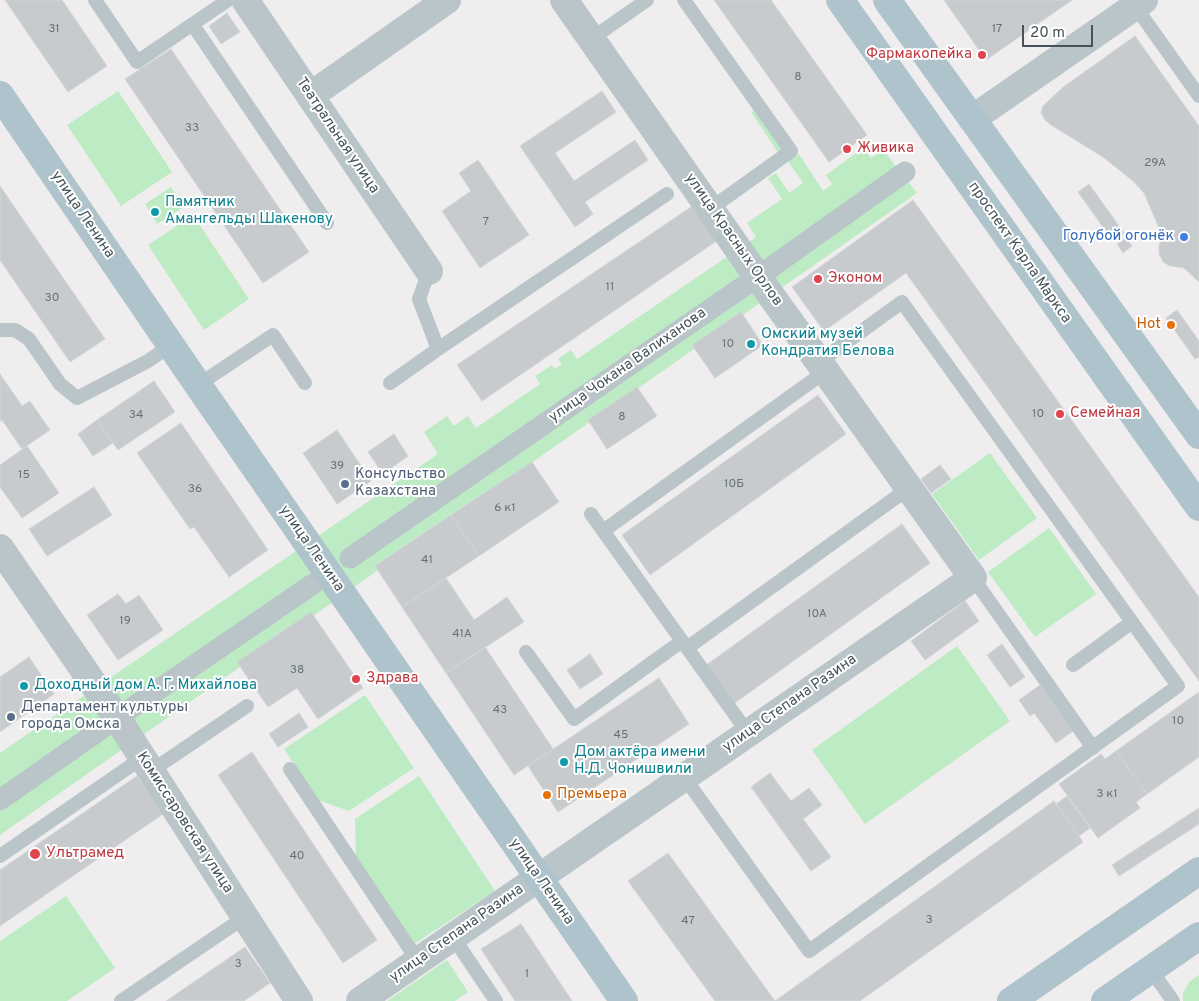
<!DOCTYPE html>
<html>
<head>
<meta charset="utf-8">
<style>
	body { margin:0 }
	#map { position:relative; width:1199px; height:1001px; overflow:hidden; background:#efeded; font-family:Overpass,sans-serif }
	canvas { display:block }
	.scale { position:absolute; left:1022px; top:25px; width:71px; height:22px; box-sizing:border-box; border:2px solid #465459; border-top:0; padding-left:6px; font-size:15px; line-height:18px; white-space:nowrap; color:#465459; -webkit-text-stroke:4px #fff; paint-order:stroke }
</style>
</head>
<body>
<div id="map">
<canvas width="1199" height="1001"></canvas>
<div class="scale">20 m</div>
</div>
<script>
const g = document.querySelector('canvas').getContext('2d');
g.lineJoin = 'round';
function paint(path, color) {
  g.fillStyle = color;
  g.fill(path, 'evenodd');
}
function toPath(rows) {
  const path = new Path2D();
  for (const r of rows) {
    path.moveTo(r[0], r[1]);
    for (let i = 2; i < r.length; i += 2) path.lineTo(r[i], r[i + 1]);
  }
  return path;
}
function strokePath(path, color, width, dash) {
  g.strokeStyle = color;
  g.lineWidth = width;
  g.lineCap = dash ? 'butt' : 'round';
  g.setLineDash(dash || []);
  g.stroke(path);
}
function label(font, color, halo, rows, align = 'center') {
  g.font = font + ' Overpass,sans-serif';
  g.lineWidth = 4;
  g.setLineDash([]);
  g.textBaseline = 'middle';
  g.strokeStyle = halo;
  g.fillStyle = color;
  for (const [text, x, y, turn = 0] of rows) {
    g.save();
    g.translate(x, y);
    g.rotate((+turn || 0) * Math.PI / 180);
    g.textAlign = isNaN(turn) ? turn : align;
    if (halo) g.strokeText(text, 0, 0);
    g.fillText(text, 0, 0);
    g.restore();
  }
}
paint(toPath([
	[118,91,172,172,121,206,67,125],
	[760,106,795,157,799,154,823,191,832,184,826,175,863,148,871,158,883,150,917,193,0,835,0,753,438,454,424,432,447,416,454,426,468,416,476,428,540,384,535,376,552,365,555,369,562,364,558,359,571,350,577,359,756,237,747,223,782,199,768,178,776,173,789,193,803,183,788,161,785,163,751,112],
	[171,187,184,207,157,224,145,204],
	[193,215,249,299,204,330,148,245],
	[990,453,1037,518,979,560,932,494],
	[1049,528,1096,594,1035,637,988,572],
	[957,646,1010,721,865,824,812,750],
	[365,695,414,768,349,811,318,800,284,749],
	[419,776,495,891,414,944,356,857,355,819],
	[66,896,115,968,67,1001,0,1001,0,941],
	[447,960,468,992,455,1001,387,1001],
	[1199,975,1199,1001,1183,1001,1183,993,1189,982]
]), '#bdecc4');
const building = toPath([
	[5,0,62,0,107,66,68,92,5,0],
	[714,0,771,0,867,135,829,162,714,0],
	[944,0,1072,0,986,60,944,0],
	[227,13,240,32,221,44,209,26,227,13],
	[1135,36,1199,126,1199,282,1184,268,1170,266,1163,262,1159,254,1159,247,1160,242,1163,237,1144,193,1133,181,1103,157,1051,125,1045,120,1041,113,1043,106,1062,88,1135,36],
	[171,49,309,252,263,283,125,79,171,49],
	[602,91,616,112,555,153,574,181,635,140,648,160,585,202,593,214,575,227,520,146,602,91],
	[478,160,529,235,480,268,442,211,471,191,459,173,478,160],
	[1089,184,1124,233,1113,241,1078,192,1089,184],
	[0,186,105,339,70,362,0,260,0,186],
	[913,200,1199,597,1199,681,906,273,824,331,792,287,913,200],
	[694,205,718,240,482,401,457,365,694,205],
	[1126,238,1132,246,1123,253,1117,244,1126,238],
	[1177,310,1199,341,1199,357,1195,359,1166,318,1177,310],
	[741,312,763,345,715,378,692,345,741,312],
	[0,374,22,406,30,401,50,430,22,449,2,420,0,421,0,374],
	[154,381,175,412,118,450,97,420,154,381],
	[637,387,657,416,607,449,588,420,637,387],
	[818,395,846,434,650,575,622,535,818,395],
	[97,420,113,443,93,456,78,434,97,420],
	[181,423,268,550,229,577,194,527,190,529,137,453,181,423],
	[337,430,371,481,337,504,303,453,337,430],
	[394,434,408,456,383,474,368,452,394,434],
	[27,446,59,493,22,518,0,487,0,465,27,446],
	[532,462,559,502,479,556,451,515,532,462],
	[940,465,951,479,931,493,921,479,940,465],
	[94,487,112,515,47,556,29,529,94,487],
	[451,515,479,556,402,607,375,566,451,515],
	[902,524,930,563,732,705,705,666,902,524],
	[446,578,474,620,507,597,524,622,446,673,402,607,446,578],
	[118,594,126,604,139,595,163,630,118,660,87,615,118,594],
	[965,601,979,621,925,660,911,641,965,601],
	[311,612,363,688,318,719,297,688,268,707,237,662,311,612],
	[1002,644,1025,677,1010,687,987,655,1002,644],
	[485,647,553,749,514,775,446,673,485,647],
	[590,654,603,674,580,689,567,670,590,654],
	[29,657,54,694,0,732,0,677,29,657],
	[659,678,689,724,558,812,528,766,659,678],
	[1040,685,1073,731,1056,743,1034,713,1030,716,1019,700,1040,685],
	[1199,692,1199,757,1147,794,1116,751,1199,692],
	[299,713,308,727,278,747,269,734,299,713],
	[1116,751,1147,794,1136,802,1140,808,1098,838,1059,784,1101,754,1105,759,1116,751],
	[252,752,377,940,343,963,218,775,252,752],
	[770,773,791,801,809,788,822,805,803,819,831,857,811,871,751,787,770,773],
	[137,776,163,814,0,926,0,870,137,776],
	[1067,796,1090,828,1079,836,1056,804,1067,796],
	[1054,801,1083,842,860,1001,775,1001,1054,801],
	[1199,808,1199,824,1119,876,1112,865,1199,808],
	[668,853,775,1001,715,1001,628,881,668,853],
	[521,924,572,1001,515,1001,481,949,521,924],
	[245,947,270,983,244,1001,166,1001,245,947]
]);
paint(building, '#c7cbce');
strokePath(building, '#d1d5d8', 1);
strokePath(toPath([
	[95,0,137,62,228,0],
	[684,0,791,151,710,209],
	[1135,6,1199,96],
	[193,25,327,223],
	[591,39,647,0],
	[429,271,419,299,438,349],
	[0,330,15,330,29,339,60,384,77,398,148,361,171,345],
	[390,383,438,349,667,194],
	[198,385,273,335,305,383],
	[591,514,748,733],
	[603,531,826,371],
	[973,578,1093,748],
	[687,648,909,488],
	[526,652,574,719,682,641],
	[1073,665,1132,622],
	[290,769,418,961],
	[151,771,247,706],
	[684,777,809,951,1178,686,902,302,819,362],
	[0,856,142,758],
	[453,937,496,1001],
	[1151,970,1173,1001],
	[121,1001,245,917]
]), '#b9c5c9', 14);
strokePath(toPath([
	[350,558,773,266,905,172],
	[0,800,117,718,313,584]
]), '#b9c5c9', 21);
strokePath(toPath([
	[245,0,429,271],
	[310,96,447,0],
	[972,119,1144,0],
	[0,548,117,718,299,1001],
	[360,1001,973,578,819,362,757,276,564,0]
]), '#b9c5c9', 28);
strokePath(toPath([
	[840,0,1199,507],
	[887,0,1199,435],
	[0,95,198,385,624,1001],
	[1011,1001,1199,871],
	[1105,1001,1199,936]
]), '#aec3cb', 28);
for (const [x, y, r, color] of [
	[982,55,5,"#e0444e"],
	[847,149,5,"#e0444e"],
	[155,212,5,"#0f9aa8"],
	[1184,237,5,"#3f7fe0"],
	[818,279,5,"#e0444e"],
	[1171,325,5,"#e8710a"],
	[751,344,5,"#0f9aa8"],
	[1060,414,5,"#e0444e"],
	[345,484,5,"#5c6f8a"],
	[356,679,5,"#e0444e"],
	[24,686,5,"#0f9aa8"],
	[11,717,5,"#5c6f8a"],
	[564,762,5,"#0f9aa8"],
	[547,795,5,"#e8710a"],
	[35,854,6,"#e0444e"]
]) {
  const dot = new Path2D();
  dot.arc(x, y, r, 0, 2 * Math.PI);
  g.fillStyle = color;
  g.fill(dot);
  strokePath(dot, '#fff', 2);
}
label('12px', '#667276', null, [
	["31",54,30],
	["17",997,30],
	["8",798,78],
	["33",192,129],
	["29А",1155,164],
	["7",486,223],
	["11",610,288],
	["30",52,299],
	["10",728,345],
	["10",1038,415],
	["34",136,416],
	["8",622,418],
	["39",337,467],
	["15",24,476],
	["10Б",734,485],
	["36",195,490],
	["6 к1",505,509],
	["41",427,561],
	["10А",817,615],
	["19",125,622],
	["41А",462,635],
	["38",297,671],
	["43",500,711],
	["10",1178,722],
	["45",621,736],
	["3 к1",1107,795],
	["40",297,857],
	["3",929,921],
	["47",688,922],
	["3",238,965],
	["1",527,975]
]);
label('15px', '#be3a42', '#fff', [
	["Фармакопейка",972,55,"right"],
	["Живика",857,149],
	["Эконом",828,279],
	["Семейная",1070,414],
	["Здрава",366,679],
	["Ультрамед",46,854]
], 'left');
label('15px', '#465459', '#fff', [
	["Театральная улица",337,136,56],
	["улица Ленина",82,215,56],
	["улица Красных Орлов",733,240,55],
	["проспект Карла Маркса",1019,253,55],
	["улица Чокана Валиханова",628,366,-35],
	["улица Ленина",311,549,55],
	["улица Степана Разина",790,704,-35],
	["Комиссаровская улица",184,823,57],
	["улица Ленина",541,882,55],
	["улица Степана Разина",457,934,-35]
]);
label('15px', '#0d838f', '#fff', [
	["Памятник",165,203],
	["Амангельды Шакенову",165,220],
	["Омский музей",761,335],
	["Кондратия Белова",761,352],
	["Доходный дом А. Г. Михайлова",34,686],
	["Дом актёра имени",574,753],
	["Н.Д. Чонишвили",574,770]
], 'left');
label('15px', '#366cbe', '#fff', [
	["Голубой огонёк",1174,237]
], 'right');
label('15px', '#c56008', '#fff', [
	["Hot",1161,325],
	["Премьера",557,795,"left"]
], 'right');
label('15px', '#4e5e75', '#fff', [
	["Консульство",355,475],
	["Казахстана",355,492],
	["Департамент культуры",21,708],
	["города Омска",21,725]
], 'left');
</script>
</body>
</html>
